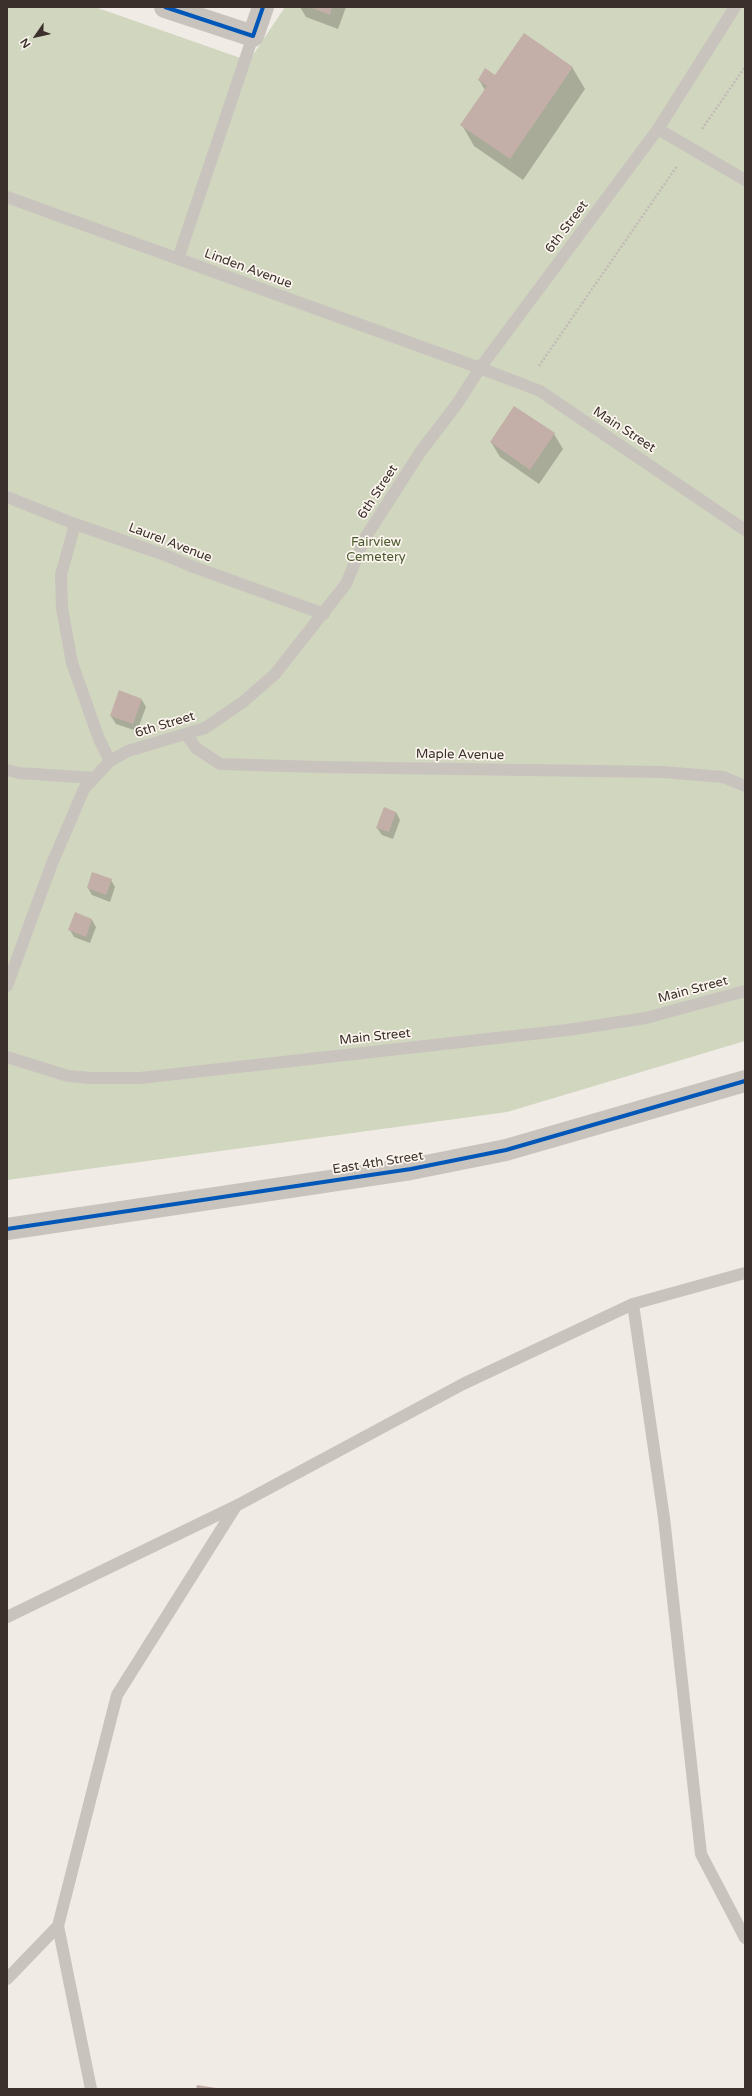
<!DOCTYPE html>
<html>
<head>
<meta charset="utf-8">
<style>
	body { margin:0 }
	#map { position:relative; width:752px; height:2096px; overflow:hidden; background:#f0ebe5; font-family:"Varela Round",sans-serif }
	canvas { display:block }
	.frame { position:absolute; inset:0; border:8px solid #3b302b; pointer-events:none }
	.north { position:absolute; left:16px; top:16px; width:40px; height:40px; -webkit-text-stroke:3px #fbf5ee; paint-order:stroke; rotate:236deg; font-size:11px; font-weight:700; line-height:16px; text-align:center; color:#3b302b }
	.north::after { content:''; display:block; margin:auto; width:14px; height:18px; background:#3b302b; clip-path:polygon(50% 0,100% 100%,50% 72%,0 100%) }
</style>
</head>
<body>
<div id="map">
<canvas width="752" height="2096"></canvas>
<div class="frame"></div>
<div class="north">N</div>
</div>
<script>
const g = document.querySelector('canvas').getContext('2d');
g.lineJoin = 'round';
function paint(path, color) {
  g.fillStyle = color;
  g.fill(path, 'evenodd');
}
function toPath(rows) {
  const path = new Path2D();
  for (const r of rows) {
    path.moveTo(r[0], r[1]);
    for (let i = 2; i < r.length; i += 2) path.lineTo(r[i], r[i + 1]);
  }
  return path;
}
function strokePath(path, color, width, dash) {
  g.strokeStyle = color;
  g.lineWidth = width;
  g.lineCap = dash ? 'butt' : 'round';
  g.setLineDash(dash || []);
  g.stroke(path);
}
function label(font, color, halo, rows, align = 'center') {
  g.font = font + ' "Varela Round",sans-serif';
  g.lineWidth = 3.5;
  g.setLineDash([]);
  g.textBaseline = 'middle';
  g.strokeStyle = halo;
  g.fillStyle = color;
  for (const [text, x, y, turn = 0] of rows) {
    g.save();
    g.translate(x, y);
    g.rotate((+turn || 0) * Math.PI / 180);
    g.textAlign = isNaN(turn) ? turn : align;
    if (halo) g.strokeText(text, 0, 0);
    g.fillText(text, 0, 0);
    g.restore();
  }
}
paint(toPath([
	[7,7,95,7,249,61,285,7,745,7,745,1041,507,1112,7,1180]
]), '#d1d6bf');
paint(toPath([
	[300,7,346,7,338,29,306,17],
	[572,67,585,89,523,180,474,146,462,125,485,90,479,80,496,76],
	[515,408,554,434,563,449,539,484,500,457,491,442],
	[142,700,146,707,137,731,116,724,111,716],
	[396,812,400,820,393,839,382,835,377,828],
	[111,880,115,887,110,902,92,895,88,888],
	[75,914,92,920,96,927,90,943,74,937,70,930]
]), '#0003');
paint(toPath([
	[309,7,332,7,330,15],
	[524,33,573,67,510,159,460,125,487,86,478,80,485,68,495,75],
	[514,406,555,433,530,470,490,442],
	[119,690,142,699,133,724,110,716],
	[384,807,396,812,389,832,376,828],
	[92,872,112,879,106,895,87,888],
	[75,912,92,919,86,937,68,930],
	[197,2085,216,2088,216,2089,196,2089]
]), '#c3afa7');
strokePath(toPath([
	[702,129,745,67],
	[539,366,677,166]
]), '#c2bbb6', 2.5, [2, 2]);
strokePath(toPath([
	[658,129,745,180],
	[7,197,480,368,540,391,745,530],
	[178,259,253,36],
	[7,497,75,524,165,555,191,566,324,614],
	[75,524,61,575,62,608,72,663,99,739,110,761],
	[186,734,196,748,220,764,319,767,663,772,723,777,745,786],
	[7,770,19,773,94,778],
	[7,986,51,866,84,789,110,761,128,751,205,728,243,702,275,674,346,584,365,538,421,451,457,404,480,368,658,129,735,7],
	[7,1057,68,1076,91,1078,140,1078,568,1030,646,1018,745,991],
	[633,1304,664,1518,701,1854,745,1938],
	[7,1617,236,1506],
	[7,1979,58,1926],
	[91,2089,58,1926,117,1695,236,1506,463,1384,633,1304,745,1273]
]), '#c9c3be', 12);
strokePath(toPath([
	[165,7,253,36,263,7],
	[7,1229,411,1169,506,1150,745,1081]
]), '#c9c3be', 22);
strokePath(toPath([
	[165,7,253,36,263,7],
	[7,1229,411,1169,506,1150,745,1081]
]), '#0057b8', 4);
label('13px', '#3b302b', '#fbf5ee', [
	["6th Street",567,227,-53],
	["Linden Avenue",248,269,20],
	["Main Street",624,430,33],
	["6th Street",378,492,-57],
	["Laurel Avenue",170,543,21],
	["6th Street",165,725,-17],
	["Maple Avenue",460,755,1],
	["Main Street",693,990,-15],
	["Main Street",375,1037,-6],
	["East 4th Street",378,1163,-9]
]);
label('13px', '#4a5a2e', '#fbf5ee', [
	["Fairview",376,543],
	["Cemetery",376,558]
]);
</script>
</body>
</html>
